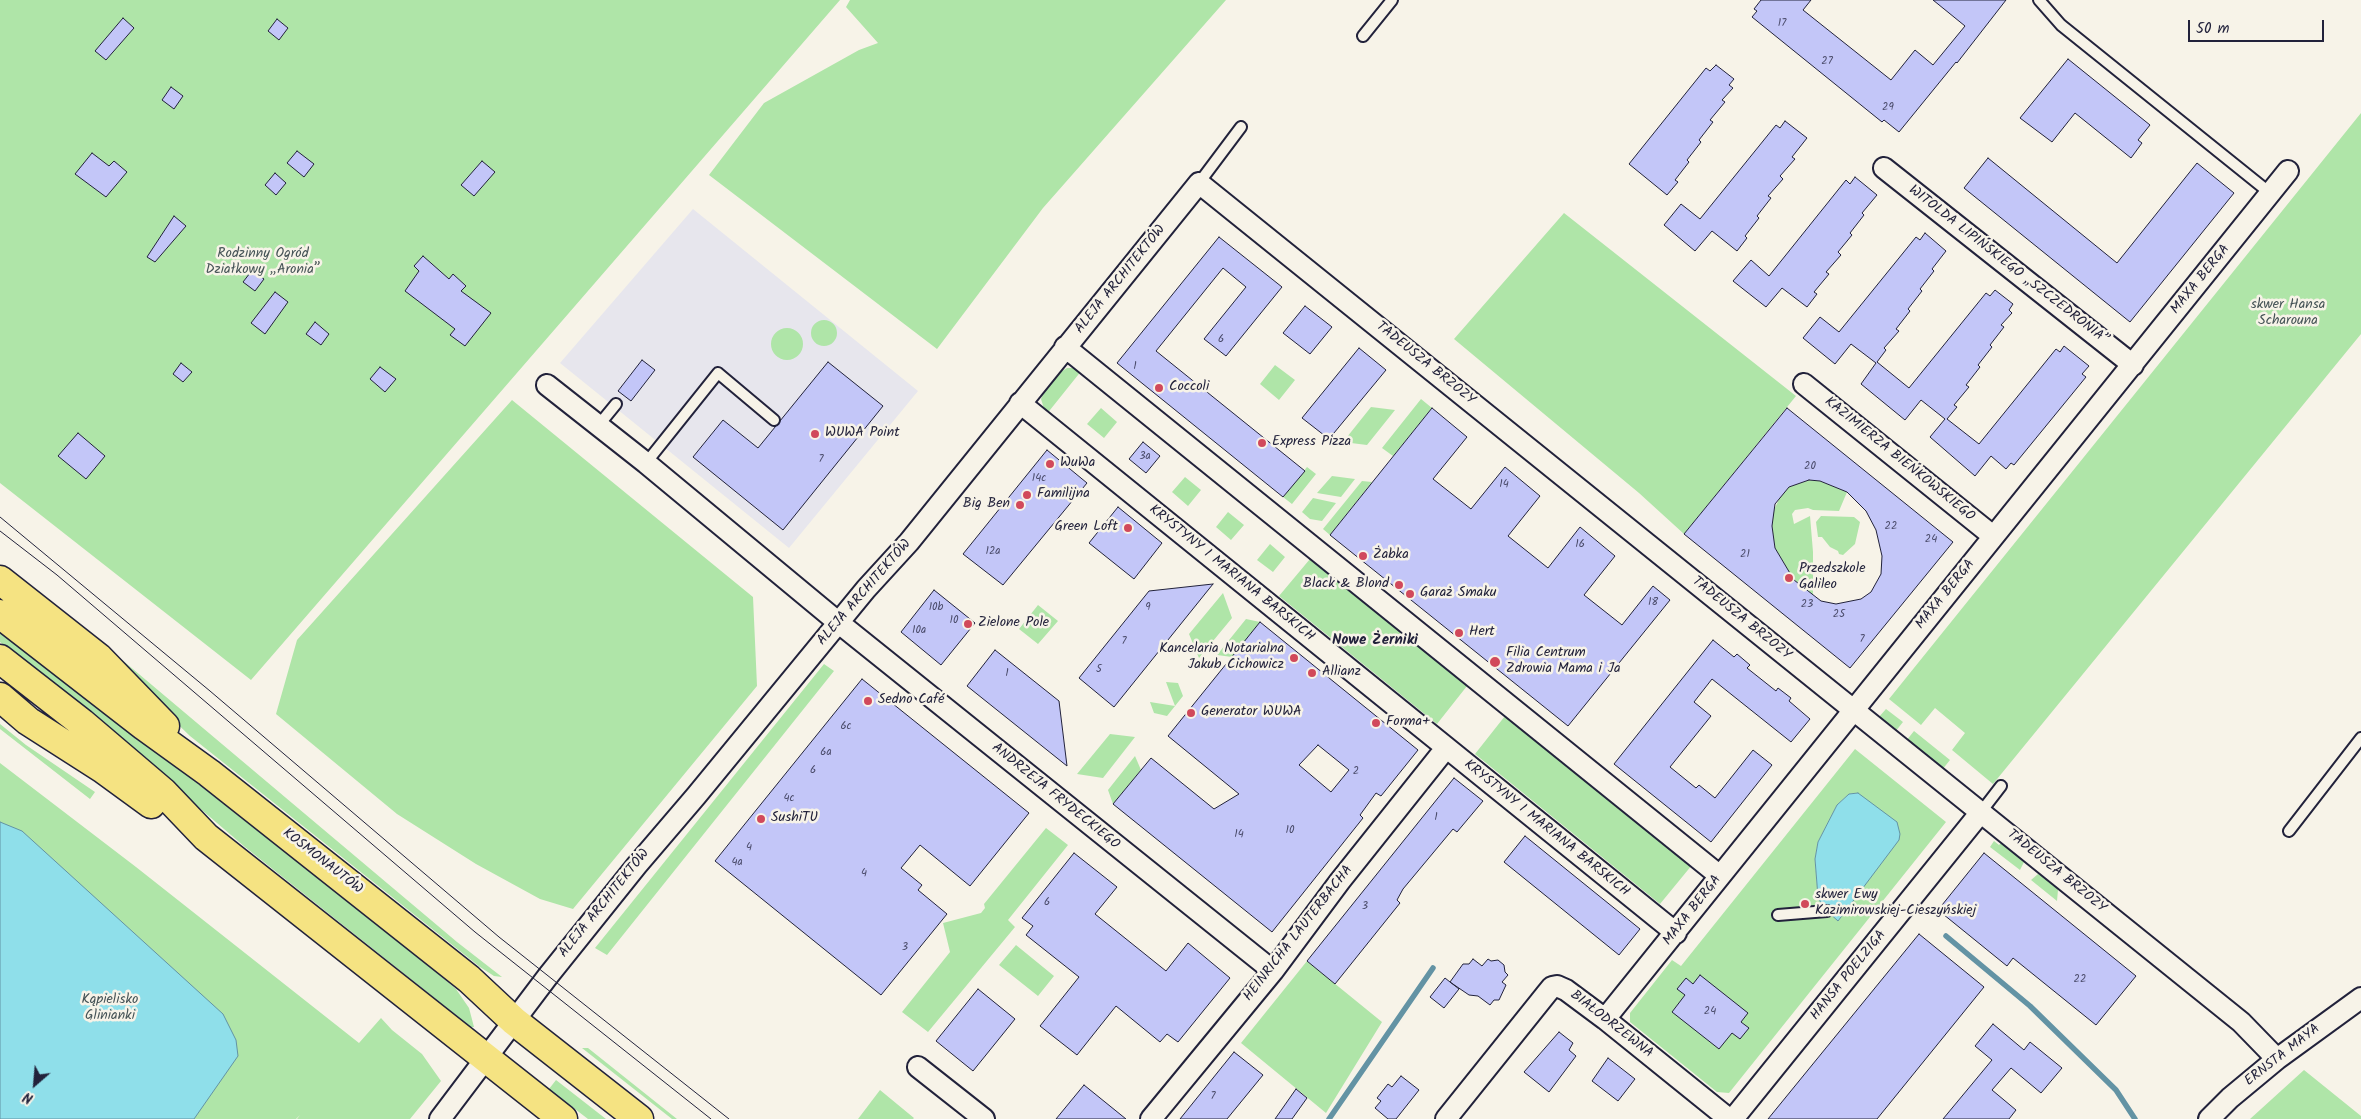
<!DOCTYPE html>
<html>
<head>
<meta charset="utf-8">
<style>
	body { margin:0 }
	#map { position:relative; width:2361px; height:1119px; overflow:hidden; background:#f7f3e8; font-family:Kalam,sans-serif }
	canvas { display:block }
	.north { position:absolute; left:10px; top:1059px; width:50px; height:50px; -webkit-text-stroke:4px #f7f3e8; paint-order:stroke; rotate:207deg; font-size:14px; font-weight:700; line-height:20px; text-align:center; color:#22223b }
	.north::after { content:''; display:block; margin:auto; width:18px; height:22px; background:#22223b; clip-path:polygon(50% 0,100% 100%,50% 72%,0 100%) }
	.scale { position:absolute; left:2188px; top:20px; width:136px; height:22px; box-sizing:border-box; border:2px solid #22223b; border-top:0; padding-left:6px; font-size:15px; line-height:18px; white-space:nowrap; color:#22223b; -webkit-text-stroke:4px #f7f3e8; paint-order:stroke }
</style>
</head>
<body>
<div id="map">
<canvas width="2361" height="1119"></canvas>
<div class="north">N</div>
<div class="scale">50 m</div>
</div>
<script>
const g = document.querySelector('canvas').getContext('2d');
g.lineJoin = 'round';
function paint(path, color) {
  g.fillStyle = color;
  g.fill(path, 'evenodd');
}
function toPath(rows) {
  const path = new Path2D();
  for (const r of rows) {
    if (r.length === 3) {
      path.moveTo(r[0] + r[2], r[1]);
      path.arc(r[0], r[1], r[2], 0, 2 * Math.PI);
      continue;
    }
    path.moveTo(r[0], r[1]);
    for (let i = 2; i < r.length; i += 2) path.lineTo(r[i], r[i + 1]);
  }
  return path;
}
function strokePath(path, color, width, dash) {
  g.strokeStyle = color;
  g.lineWidth = width;
  g.lineCap = dash ? 'butt' : 'round';
  g.setLineDash(dash || []);
  g.stroke(path);
}
function label(font, color, halo, rows, align = 'center') {
  g.font = font + ' Kalam,sans-serif';
  g.lineWidth = 5;
  g.setLineDash([]);
  g.textBaseline = 'middle';
  g.strokeStyle = halo;
  g.fillStyle = color;
  for (const [text, x, y, turn = 0] of rows) {
    g.save();
    g.translate(x, y);
    g.rotate((+turn || 0) * Math.PI / 180);
    g.textAlign = isNaN(turn) ? turn : align;
    if (halo) g.strokeText(text, 0, 0);
    g.fillText(text, 0, 0);
    g.restore();
  }
}
paint(toPath([
	[693,209,918,391,789,548,560,363]
]), '#e7e6ed');
paint(toPath([
	[0,0,840,0,251,680,0,483],
	[850,0,1226,0,1043,208,937,349,709,175,764,103,859,50,878,43,846,7],
	[2361,113,2361,334,1993,784,1952,750,1965,733,1935,708,1921,725,1889,699],
	[1564,213,1796,396,1684,534,1639,493,1454,339],
	[824,333,13],
	[787,344,16],
	[1275,365,1295,380,1279,400,1260,384],
	[1067,368,1076,368,1082,370,1046,415,1041,399,1045,390,1059,373],
	[1421,399,1432,408,1393,456,1382,448],
	[512,400,753,597,757,686,573,909,540,899,476,864,397,814,276,714,297,640],
	[1371,407,1395,410,1367,445,1343,442],
	[1101,408,1117,422,1104,438,1087,424],
	[1307,467,1316,474,1292,504,1283,497],
	[1332,476,1355,479,1341,497,1317,493],
	[1185,477,1201,490,1188,506,1172,492],
	[1809,480,1820,481,1847,492,1839,511,1813,510,1808,508,1795,510,1792,514,1794,524,1810,516,1813,552,1813,595,1794,580,1775,548,1772,526,1773,512,1781,495,1789,487],
	[1362,481,1372,482,1330,535,1323,529],
	[1313,498,1336,503,1322,521,1310,519,1302,512],
	[1228,512,1244,525,1231,540,1216,527],
	[1821,516,1854,517,1860,522,1855,544,1843,555,1839,554,1838,551,1830,547,1822,537,1818,537,1816,522],
	[1270,544,1285,557,1273,572,1257,560],
	[1310,559,1467,686,1437,724,1279,596],
	[1223,593,1232,618,1199,658,1189,634],
	[1038,605,1058,621,1038,644,1019,629],
	[1246,619,1260,622,1232,657,1217,655],
	[0,627,436,972,456,989,469,1008,474,1027,471,1027,245,847,91,715,0,642],
	[108,648,457,942,502,977,494,976,480,967,190,736,104,653],
	[824,664,834,671,607,955,595,948],
	[1166,682,1178,683,1183,696,1167,716,1154,713,1150,702,1175,706],
	[1886,709,1903,722,1895,732,1878,718],
	[1505,716,1692,865,1660,904,1475,754],
	[0,724,26,745,95,792,90,799,0,729],
	[1914,731,1950,760,1942,770,1906,741],
	[1110,734,1135,737,1103,778,1077,774],
	[1855,749,1946,822,1729,1093,1717,1092,1630,1022,1630,1013,1672,960,1681,966],
	[1858,793,1838,921,1838,920,1827,911,1826,906,1822,905,1818,897,1815,859,1818,842,1837,805,1849,794],
	[1135,756,1141,770,1113,804,1108,790],
	[0,763,136,867,359,1043,381,1018,392,1030,422,1054,441,1081,410,1119,297,1119,300,1115,296,1119,0,1119],
	[1046,828,1068,845,1008,920,1015,927,928,1032,902,1012,950,952,943,923,981,913,985,908,984,904],
	[1994,841,1999,845,2003,841,2023,859,2024,862,2020,870,1990,847],
	[2038,874,2044,875,2054,883,2058,890,2057,901,2031,880],
	[1016,945,1054,976,1038,996,999,965],
	[1307,961,1382,1022,1326,1113,1241,1043],
	[582,1048,588,1048,677,1119,672,1119],
	[2304,1070,2361,1116,2361,1119,2250,1119],
	[556,1080,606,1119,588,1119,549,1089],
	[880,1090,914,1118,913,1119,858,1119]
]), '#afe5a8');
const water = toPath([
	[1858,793,1897,822,1900,834,1899,840,1838,921,1827,911,1826,906,1822,905,1818,897,1815,859,1818,842,1837,805,1849,794,1858,793],
	[0,822,22,831,223,1014,236,1040,238,1056,194,1119,0,1119,0,822]
]);
paint(water, '#8fdfea');
strokePath(water, '#6393a4', 1);
strokePath(toPath([
	[1946,936,2030,1006,2116,1090,2135,1119],
	[1329,1119,1433,968]
]), '#6393a4', 5.5);
const building = toPath([
	[1761,0,1811,0,1803,10,1891,80,1915,50,1933,65,1965,26,1933,0,2006,0,1957,63,1956,62,1899,132,1884,120,1882,122,1752,17,1757,11,1754,9,1761,0],
	[123,18,134,28,106,60,95,51,123,18],
	[277,19,288,28,279,40,268,31,277,19],
	[2068,59,2150,125,2138,140,2142,143,2131,158,2075,113,2052,142,2020,118,2068,59],
	[1716,65,1734,79,1729,85,1733,88,1722,100,1725,102,1710,120,1713,122,1699,140,1701,142,1687,160,1689,162,1675,180,1678,182,1667,195,1629,164,1706,68,1710,71,1716,65],
	[171,87,183,96,174,109,162,100,171,87],
	[1785,121,1807,138,1792,157,1795,159,1780,176,1783,179,1768,196,1771,198,1757,216,1759,218,1745,236,1747,238,1737,251,1712,231,1695,251,1664,225,1681,204,1700,219,1776,125,1780,128,1785,121],
	[297,151,314,164,304,177,287,163,297,151],
	[92,153,109,166,114,161,127,172,106,197,75,174,92,153],
	[1988,158,2117,263,2197,163,2234,193,2130,322,1964,188,1988,158],
	[482,161,495,172,474,196,461,185,482,161],
	[275,173,286,183,276,195,265,185,275,173],
	[1855,177,1877,195,1862,213,1864,215,1850,233,1852,235,1838,252,1841,255,1826,272,1829,274,1814,292,1817,294,1807,307,1782,288,1766,307,1733,281,1751,260,1769,276,1846,180,1850,184,1855,177],
	[174,216,186,226,155,262,147,257,174,216],
	[1925,233,1946,251,1932,269,1934,271,1920,289,1922,291,1908,309,1910,311,1896,329,1899,331,1884,348,1886,350,1877,362,1909,388,1986,293,1990,296,1995,290,2013,304,2009,310,2012,313,2001,325,2004,327,1990,345,1992,347,1978,365,1980,367,1966,385,1969,387,1954,405,1957,407,1947,419,1979,444,2056,349,2060,352,2064,346,2089,366,2082,374,2086,377,2014,465,2011,463,2006,469,1991,456,1975,476,1930,437,1945,419,1921,400,1905,420,1861,384,1876,363,1851,344,1835,364,1803,338,1820,317,1839,332,1916,237,1920,240,1925,233],
	[1219,237,1282,287,1226,356,1204,339,1246,287,1223,268,1156,351,1305,471,1283,497,1117,363,1219,237],
	[423,256,449,279,453,274,466,286,461,291,491,313,465,346,450,335,455,329,405,291,419,271,414,266,423,256],
	[250,273,256,273,264,279,255,291,243,282,250,273],
	[275,292,288,302,265,334,251,323,275,292],
	[1305,306,1332,327,1310,354,1283,333,1305,306],
	[315,322,329,334,321,345,306,334,315,322],
	[1359,348,1386,370,1329,439,1302,418,1359,348],
	[642,360,655,370,631,401,618,391,642,360],
	[828,362,883,406,783,530,693,457,723,420,758,448,828,362],
	[181,363,192,372,183,382,173,374,181,363],
	[380,367,396,379,385,392,370,379,380,367],
	[1432,408,1467,437,1433,479,1471,509,1505,467,1540,496,1508,536,1548,568,1580,527,1615,556,1584,595,1622,625,1653,586,1670,600,1568,726,1330,535,1432,408],
	[1787,408,1953,542,1850,668,1684,534,1787,408],
	[1809,480,1820,481,1847,492,1866,511,1876,530,1882,556,1881,574,1871,592,1861,599,1836,604,1821,601,1794,580,1775,548,1772,526,1775,504,1789,487,1809,480],
	[78,433,105,456,86,479,58,456,78,433],
	[1143,442,1160,456,1146,473,1129,459,1143,442],
	[1047,450,1087,483,1003,585,963,554,1047,450],
	[1118,507,1162,543,1134,579,1089,543,1118,507],
	[1213,584,1114,707,1079,678,1149,591,1213,584],
	[934,590,975,623,941,665,901,632,934,590],
	[1260,622,1418,750,1381,796,1376,793,1360,815,1363,818,1272,932,1113,804,1151,758,1214,809,1239,794,1168,736,1260,622],
	[1318,745,1349,770,1331,792,1299,765,1318,745],
	[1713,640,1734,657,1737,654,1750,665,1747,668,1776,691,1778,688,1791,698,1789,701,1810,719,1791,742,1712,679,1694,702,1711,716,1670,767,1696,788,1699,785,1715,798,1753,750,1772,765,1711,842,1614,764,1713,640],
	[995,650,1059,701,1067,766,967,686,995,650],
	[862,679,1029,813,970,886,920,845,901,868,922,885,918,890,947,914,881,995,715,861,862,679],
	[1454,778,1483,801,1457,832,1453,829,1403,889,1397,900,1400,903,1335,984,1307,961,1454,778],
	[1525,836,1640,929,1619,955,1504,862,1525,836],
	[1074,853,1117,887,1095,914,1166,971,1188,943,1230,978,1178,1042,1167,1034,1160,1042,1116,1006,1077,1055,1040,1026,1079,977,1026,935,1033,926,1022,918,1074,853],
	[1984,853,2136,976,2096,1025,2013,958,2007,966,1938,910,1984,853],
	[1919,934,1984,987,1877,1119,1768,1119,1919,934],
	[1473,959,1482,966,1488,959,1491,961,1498,960,1504,965,1505,972,1508,975,1502,982,1506,985,1499,1000,1494,1000,1490,1005,1478,996,1469,995,1450,982,1459,989,1444,1008,1430,997,1445,978,1450,982,1463,964,1469,964,1473,959],
	[1700,975,1748,1013,1741,1022,1749,1028,1740,1039,1732,1033,1719,1049,1672,1012,1685,995,1677,989,1686,978,1693,984,1700,975],
	[978,989,1015,1019,973,1071,936,1041,978,989],
	[1993,1024,2024,1050,2030,1042,2062,1068,2041,1093,2011,1068,1992,1090,2016,1110,2009,1119,1943,1119,1992,1060,1975,1046,1993,1024],
	[1559,1032,1573,1043,1569,1050,1576,1056,1549,1092,1524,1072,1559,1032],
	[1234,1052,1263,1075,1227,1119,1180,1119,1234,1052],
	[1608,1058,1635,1079,1618,1101,1592,1081,1608,1058],
	[1401,1076,1419,1090,1396,1119,1388,1119,1375,1108,1381,1101,1377,1098,1388,1084,1392,1087,1401,1076],
	[1084,1085,1126,1119,1056,1119,1084,1085],
	[1296,1089,1307,1098,1292,1119,1275,1119,1296,1089]
]);
paint(building, '#c3c6f8');
strokePath(building, '#22223b', 1);
const lane = toPath([
	[2039,0,2061,25,2270,193],
	[1363,36,1392,0],
	[1199,183,1241,127],
	[598,426,616,404],
	[646,463,718,373,774,420],
	[1981,812,2001,786],
	[2289,831,2361,738],
	[1778,915,1827,911]
]);
const street = toPath([
	[1884,168,2133,365],
	[1065,347,1720,876],
	[1804,384,1993,536],
	[547,385,646,463,839,623,1273,971],
	[1020,403,1676,933],
	[1605,1019,2288,171],
	[918,1067,984,1119],
	[440,1119,548,976,637,865,696,796,866,589,909,542,1199,183,2241,1022,2277,1059],
	[1151,1119,1273,971,1340,881,1446,748],
	[1446,1119,1547,993,1552,987,1557,986,1566,990,1605,1019,1729,1119],
	[1733,1119,1981,812],
	[2209,1119,2230,1098,2277,1059,2361,998]
]);
const primary = toPath([
	[0,580,99,658,165,726],
	[0,614,144,726,209,773,469,979,514,1021,639,1119],
	[0,659,82,723,163,792,206,837,563,1119],
	[0,697,28,721,103,769,151,804]
]);
strokePath(lane, '#22223b', 14);
strokePath(street, '#22223b', 24);
strokePath(primary, '#22223b', 31);
strokePath(lane, '#f7f3e8', 10);
strokePath(street, '#f7f3e8', 20);
strokePath(primary, '#f5e382', 28);
strokePath(toPath([
	[0,517,210,691,499,937,729,1119],
	[0,531,57,575,475,932,711,1119]
]), '#22223b', 1);
for (const [x, y, r, color] of [
	[1159,388,5,"#d1495b"],
	[815,434,5,"#d1495b"],
	[1262,443,5,"#d1495b"],
	[1050,464,5,"#d1495b"],
	[1027,495,5,"#d1495b"],
	[1020,505,5,"#d1495b"],
	[1128,528,5,"#d1495b"],
	[1363,556,5,"#d1495b"],
	[1789,578,5,"#d1495b"],
	[1399,585,5,"#d1495b"],
	[1410,594,5,"#d1495b"],
	[968,624,5,"#d1495b"],
	[1459,633,5,"#d1495b"],
	[1294,658,5,"#d1495b"],
	[1495,662,6,"#d1495b"],
	[1312,673,5,"#d1495b"],
	[868,701,5,"#d1495b"],
	[1191,713,5,"#d1495b"],
	[1376,723,5,"#d1495b"],
	[761,819,5,"#d1495b"],
	[1805,904,5,"#d1495b"]
]) {
  const dot = new Path2D();
  dot.arc(x, y, r, 0, 2 * Math.PI);
  g.fillStyle = color;
  g.fill(dot);
  strokePath(dot, '#f7f3e8', 2);
}
label('11px', '#4a4b6a', null, [
	["17",1782,24],
	["27",1827,62],
	["29",1888,108],
	["6",1221,340],
	["1",1135,367],
	["3a",1145,457],
	["7",821,460],
	["20",1810,467],
	["14c",1039,479],
	["14",1504,485],
	["22",1891,527],
	["24",1931,540],
	["16",1580,545],
	["12a",993,552],
	["21",1745,555],
	["18",1653,603],
	["23",1807,605],
	["10b",936,608],
	["9",1148,608],
	["25",1839,615],
	["10",954,621],
	["10a",919,631],
	["7",1862,640],
	["7",1124,642],
	["5",1099,670],
	["1",1007,674],
	["6c",846,727],
	["6a",826,753],
	["6",813,771],
	["2",1356,772],
	["4c",789,799],
	["1",1436,818],
	["10",1290,831],
	["14",1239,835],
	["4",749,848],
	["4a",737,863],
	["4",864,874],
	["6",1047,903],
	["3",1365,907],
	["3",905,948],
	["22",2080,980],
	["24",1710,1012],
	["7",1213,1097]
]);
label('14px', '#455356', '#f7f3e8', [
	["Rodzinny Ogród",263,255],
	["Działkowy „Aronia”",263,271],
	["skwer Hansa",2288,306],
	["Scharouna",2288,322],
	["Kąpielisko",110,1001],
	["Glinianki",110,1017]
]);
label('14px', '#22223b', '#f7f3e8', [
	["WITOLDA LIPIŃSKIEGO „SZCZEDRONIA”",2008,266,38],
	["ALEJA ARCHITEKTÓW",1121,280,-51],
	["MAXA BERGA",2201,280,-51],
	["TADEUSZA BRZOZY",1425,364,39],
	["KAZIMIERZA BIEŃKOWSKIEGO",1899,460,39],
	["KRYSTYNY I MARIANA BARSKICH",1231,574,39],
	["ALEJA ARCHITEKTÓW",865,593,-49],
	["MAXA BERGA",1946,595,-51],
	["TADEUSZA BRZOZY",1741,619,39],
	["ANDRZEJA FRYDECKIEGO",1055,797,39],
	["KRYSTYNY I MARIANA BARSKICH",1546,829,39],
	["KOSMONAUTÓW",322,862,38],
	["TADEUSZA BRZOZY",2056,872,39],
	["ALEJA ARCHITEKTÓW",605,904,-51],
	["MAXA BERGA",1693,911,-52],
	["HEINRICHA LAUTERBACHA",1299,934,-52],
	["HANSA POELZIGA",1849,976,-51],
	["BIAŁODRZEWNA",1611,1025,38],
	["ERNSTA MAYA",2283,1056,-38]
]);
label('14px', '#22223b', '#f7f3e8', [
	["Coccoli",1169,388],
	["WUWA Point",825,434],
	["Express Pizza",1272,443],
	["WuWa",1060,464],
	["Familijna",1037,495],
	["Big Ben",1010,505,"right"],
	["Green Loft",1118,528,"right"],
	["Żabka",1373,556],
	["Przedszkole",1799,570],
	["Galileo",1799,586],
	["Black & Blond",1389,585,"right"],
	["Garaż Smaku",1420,594],
	["Zielone Pole",978,624],
	["Hert",1469,633],
	["Kancelaria Notarialna",1284,650,"right"],
	["Jakub Cichowicz",1284,666,"right"],
	["Filia Centrum",1506,654],
	["Zdrowia Mama i Ja",1506,670],
	["Allianz",1322,673],
	["Sedno Café",878,701],
	["Generator WUWA",1201,713],
	["Forma+",1386,723],
	["SushiTU",771,819],
	["skwer Ewy",1815,896],
	["Kazimirowskiej-Cieszyńskiej",1815,912]
], 'left');
label('bold 15px', '#22223b', '#f7f3e8', [
	["Nowe Żerniki",1375,641]
]);
</script>
</body>
</html>
